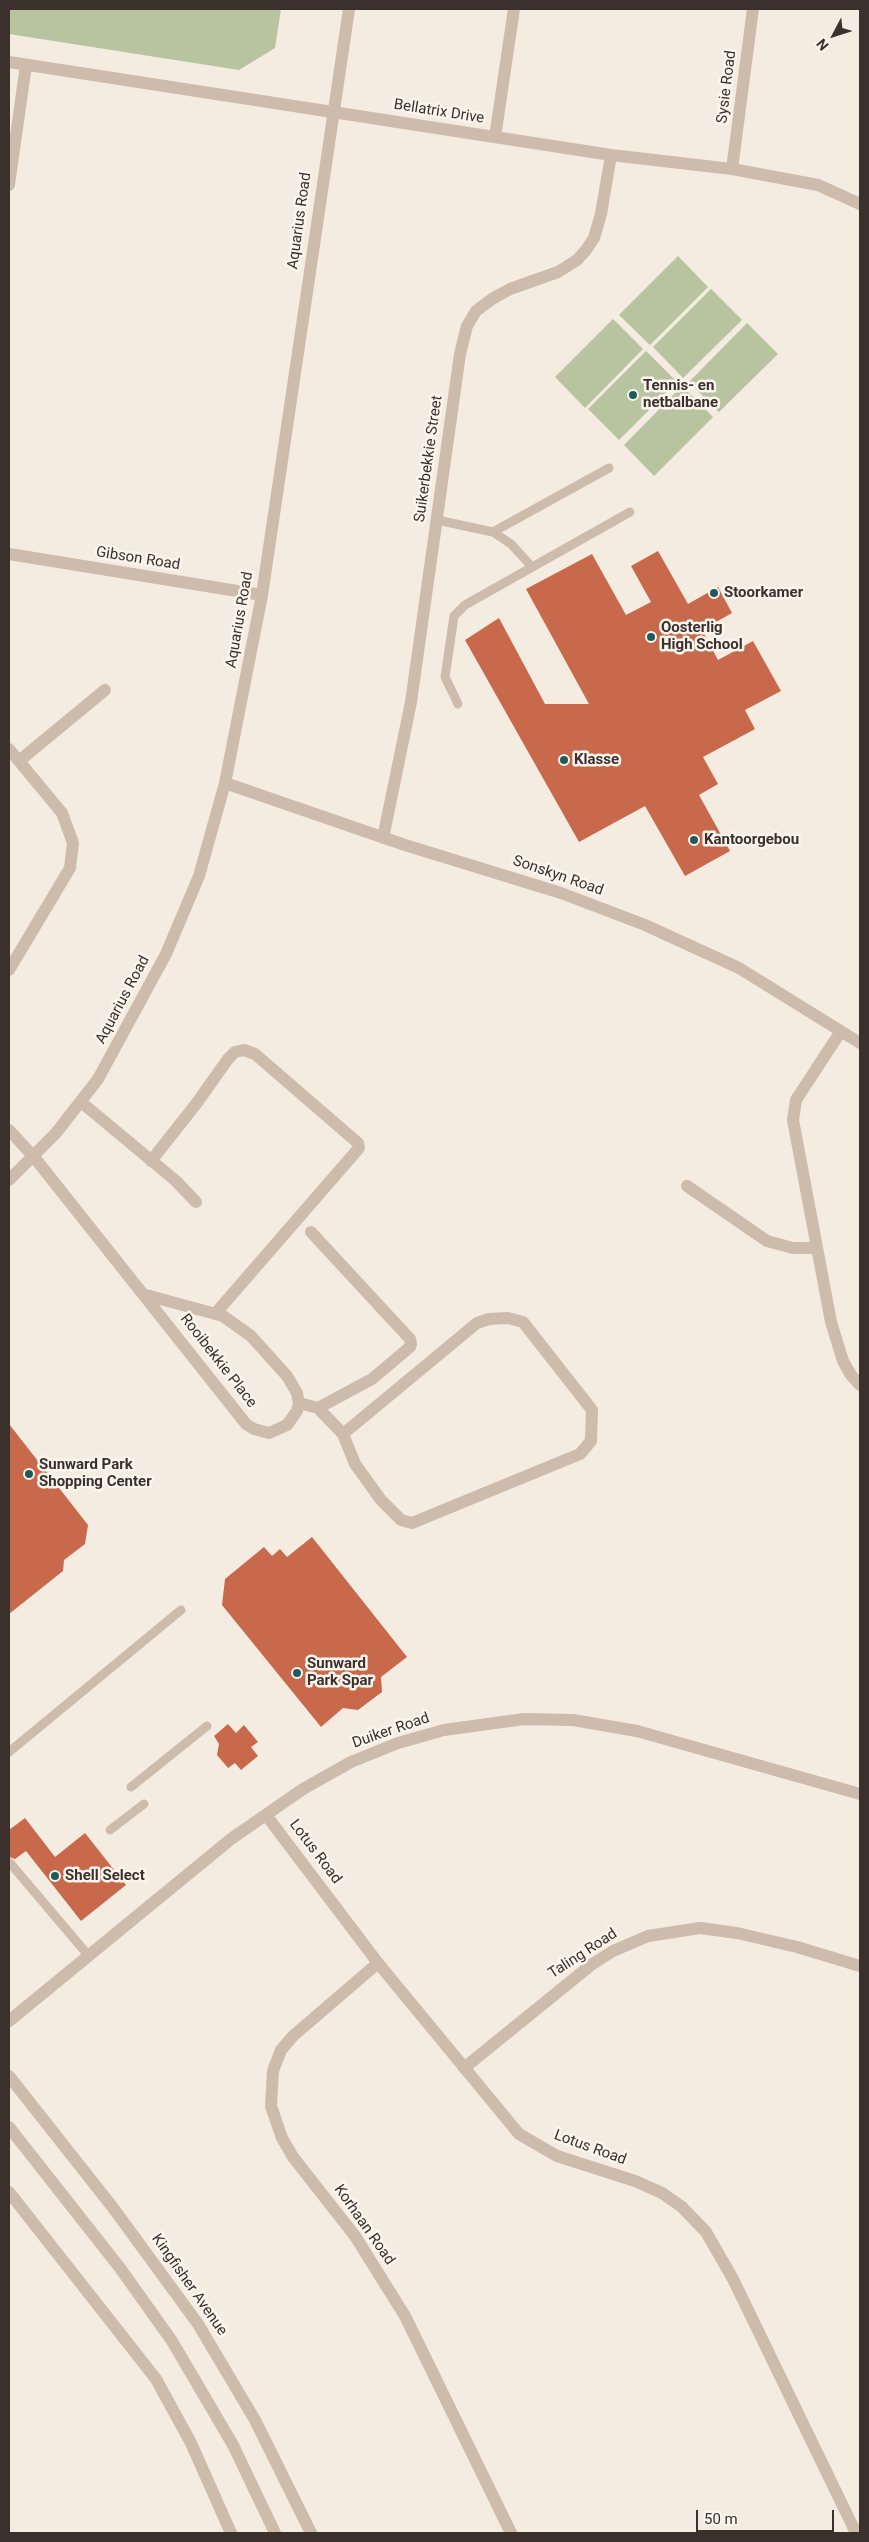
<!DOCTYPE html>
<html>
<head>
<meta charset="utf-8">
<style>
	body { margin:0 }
	#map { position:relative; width:869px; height:2542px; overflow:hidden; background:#f4ebe1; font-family:Roboto,sans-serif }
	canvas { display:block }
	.frame { position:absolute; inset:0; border:10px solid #3b302b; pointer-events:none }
	.north { position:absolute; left:809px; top:10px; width:50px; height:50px; -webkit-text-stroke:4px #fbf5ee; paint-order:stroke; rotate:230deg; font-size:14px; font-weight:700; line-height:20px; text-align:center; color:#3b302b }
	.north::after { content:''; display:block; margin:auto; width:18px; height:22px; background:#3b302b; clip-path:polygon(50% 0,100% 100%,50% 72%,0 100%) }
	.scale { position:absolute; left:696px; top:2510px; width:138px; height:22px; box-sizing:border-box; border:2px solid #3b302b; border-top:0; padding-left:6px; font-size:15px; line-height:18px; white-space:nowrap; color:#3b302b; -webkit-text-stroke:4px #fbf5ee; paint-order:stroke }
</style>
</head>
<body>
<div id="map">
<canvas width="869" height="2542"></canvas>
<div class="frame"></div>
<div class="north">N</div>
<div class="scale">50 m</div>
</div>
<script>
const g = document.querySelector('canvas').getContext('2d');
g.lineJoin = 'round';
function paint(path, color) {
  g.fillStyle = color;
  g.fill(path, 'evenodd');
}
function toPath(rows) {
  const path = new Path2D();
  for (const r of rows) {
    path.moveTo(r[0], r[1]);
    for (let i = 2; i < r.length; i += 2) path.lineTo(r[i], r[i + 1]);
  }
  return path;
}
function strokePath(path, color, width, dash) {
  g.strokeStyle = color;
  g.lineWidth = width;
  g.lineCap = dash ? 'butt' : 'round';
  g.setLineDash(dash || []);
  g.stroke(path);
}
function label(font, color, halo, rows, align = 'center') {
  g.font = font + ' Roboto,sans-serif';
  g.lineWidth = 5;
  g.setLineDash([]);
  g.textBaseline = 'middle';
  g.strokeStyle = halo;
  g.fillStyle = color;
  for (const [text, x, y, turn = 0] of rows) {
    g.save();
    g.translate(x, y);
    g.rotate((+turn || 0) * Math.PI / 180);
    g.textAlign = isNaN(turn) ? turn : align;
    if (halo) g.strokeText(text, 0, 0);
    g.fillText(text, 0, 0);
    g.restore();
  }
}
paint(toPath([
	[9,9,281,9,275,48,239,70,9,34],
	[678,256,708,287,650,345,619,315],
	[711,289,742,320,683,378,653,347],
	[613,319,643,349,585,408,555,377],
	[747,323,778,354,719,412,689,382],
	[646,351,677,382,619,440,588,409],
	[682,386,713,417,654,476,624,445]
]), '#b8c4a0');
paint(toPath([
	[658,551,688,604,718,587,732,613,702,630,718,660,753,641,781,691,745,710,755,729,703,757,718,784,699,795,730,851,685,876,645,806,579,842,465,640,499,618,545,704,589,704,526,589,592,554,626,615,651,602,631,566],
	[9,1424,88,1525,85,1544,64,1560,63,1571,9,1614],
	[312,1537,407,1657,381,1677,382,1692,358,1710,343,1708,321,1727,222,1605,225,1579,264,1547,272,1556,280,1549,287,1557],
	[228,1724,236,1733,244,1725,258,1742,251,1747,258,1756,241,1770,235,1763,228,1768,217,1755,219,1744,214,1736],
	[25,1818,55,1857,85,1833,126,1885,81,1921,26,1851,15,1859,9,1857,9,1830]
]), '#c8694b');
strokePath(toPath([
	[437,520,493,532,511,544,532,567],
	[493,532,609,468],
	[458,704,445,677,454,616,465,605,630,512],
	[9,1752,181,1610],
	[131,1787,207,1726],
	[110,1830,144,1804],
	[10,1863,88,1955]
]), '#cdbbac', 9);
strokePath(toPath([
	[9,62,611,155,732,169,818,185,860,204],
	[495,137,514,9],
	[732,169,753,9],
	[9,185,26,65],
	[9,554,262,595],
	[9,749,62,813,73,843,70,868,9,970],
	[19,761,105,690],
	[225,783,405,845,561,893,645,925,739,968,860,1043],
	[383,838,411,702,460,354,467,326,476,311,492,299,510,289,558,272,577,260,586,250,594,238,601,214,611,155],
	[841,1031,796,1100,793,1120,831,1322,843,1361,851,1375,860,1385],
	[81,1102,176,1181,196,1202],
	[9,1130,34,1157,246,1424,254,1429,269,1433,287,1425,297,1411,299,1403,297,1393,287,1376,251,1336,223,1316,146,1295],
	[151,1161,196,1104,228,1059,235,1052,244,1050,255,1054,358,1143,359,1148,215,1314],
	[9,1180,56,1133,98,1079,166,954,199,876,225,783,262,595,349,9],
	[687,1186,767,1241,793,1248,817,1248],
	[311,1232,410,1339,411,1344,410,1347,372,1379,318,1408],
	[299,1403,318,1408,343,1434,355,1464,381,1500,401,1520,412,1523,580,1454,591,1441,592,1410,523,1322,508,1318,489,1319,477,1323,343,1434],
	[266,1815,378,1963,519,2134,557,2156,635,2181,662,2193,682,2207,706,2232,733,2279,856,2533],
	[378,1963,293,2036,281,2050,273,2071,271,2106,282,2138,293,2157,355,2236,405,2316,511,2533],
	[9,2021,231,1839,303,1789,351,1762,398,1743,444,1730,524,1719,573,1720,637,1731,860,1794],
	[464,2068,591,1965,613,1951,648,1936,700,1928,737,1933,797,1947,860,1966],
	[9,2192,156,2379,191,2443,231,2533]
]), '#cdbbac', 12);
strokePath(toPath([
	[9,2076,114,2209,198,2324,255,2420,311,2533],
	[9,2127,120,2268,172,2341,233,2445,275,2533]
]), '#cdbbac', 12);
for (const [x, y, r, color] of [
	[633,395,5,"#1f5a5e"],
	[714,593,5,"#1f5a5e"],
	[651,637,5,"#1f5a5e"],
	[564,760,5,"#1f5a5e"],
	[694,840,5,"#1f5a5e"],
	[29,1474,5,"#1f5a5e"],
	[297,1673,5,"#1f5a5e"],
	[55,1876,5,"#1f5a5e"]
]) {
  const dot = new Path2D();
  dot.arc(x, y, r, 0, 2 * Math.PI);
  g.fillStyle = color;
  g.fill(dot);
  strokePath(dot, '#fbf5ee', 2);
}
label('15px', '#3b302b', '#fbf5ee', [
	["Sysie Road",727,87,-83],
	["Bellatrix Drive",439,112,9],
	["Aquarius Road",300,221,-82],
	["Suikerbekkie Street",429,459,-82],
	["Gibson Road",138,559,9],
	["Aquarius Road",240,620,-80],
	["Sonskyn Road",558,876,19],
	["Aquarius Road",123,1000,-62],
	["Rooibekkie Place",218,1361,52],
	["Duiker Road",391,1731,-19],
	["Lotus Road",315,1852,53],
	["Taling Road",583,1954,-33],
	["Lotus Road",590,2148,20],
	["Korhaan Road",364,2225,55],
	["Kingfisher Avenue",189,2285,55]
]);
label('bold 15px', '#3b302b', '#fbf5ee', [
	["Tennis- en",643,386],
	["netbalbane",643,403],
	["Stoorkamer",724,593],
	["Oosterlig",661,628],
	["High School",661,645],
	["Klasse",574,760],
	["Kantoorgebou",704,840],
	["Sunward Park",39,1465],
	["Shopping Center",39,1482],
	["Sunward",307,1664],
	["Park Spar",307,1681],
	["Shell Select",65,1876]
], 'left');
</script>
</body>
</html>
